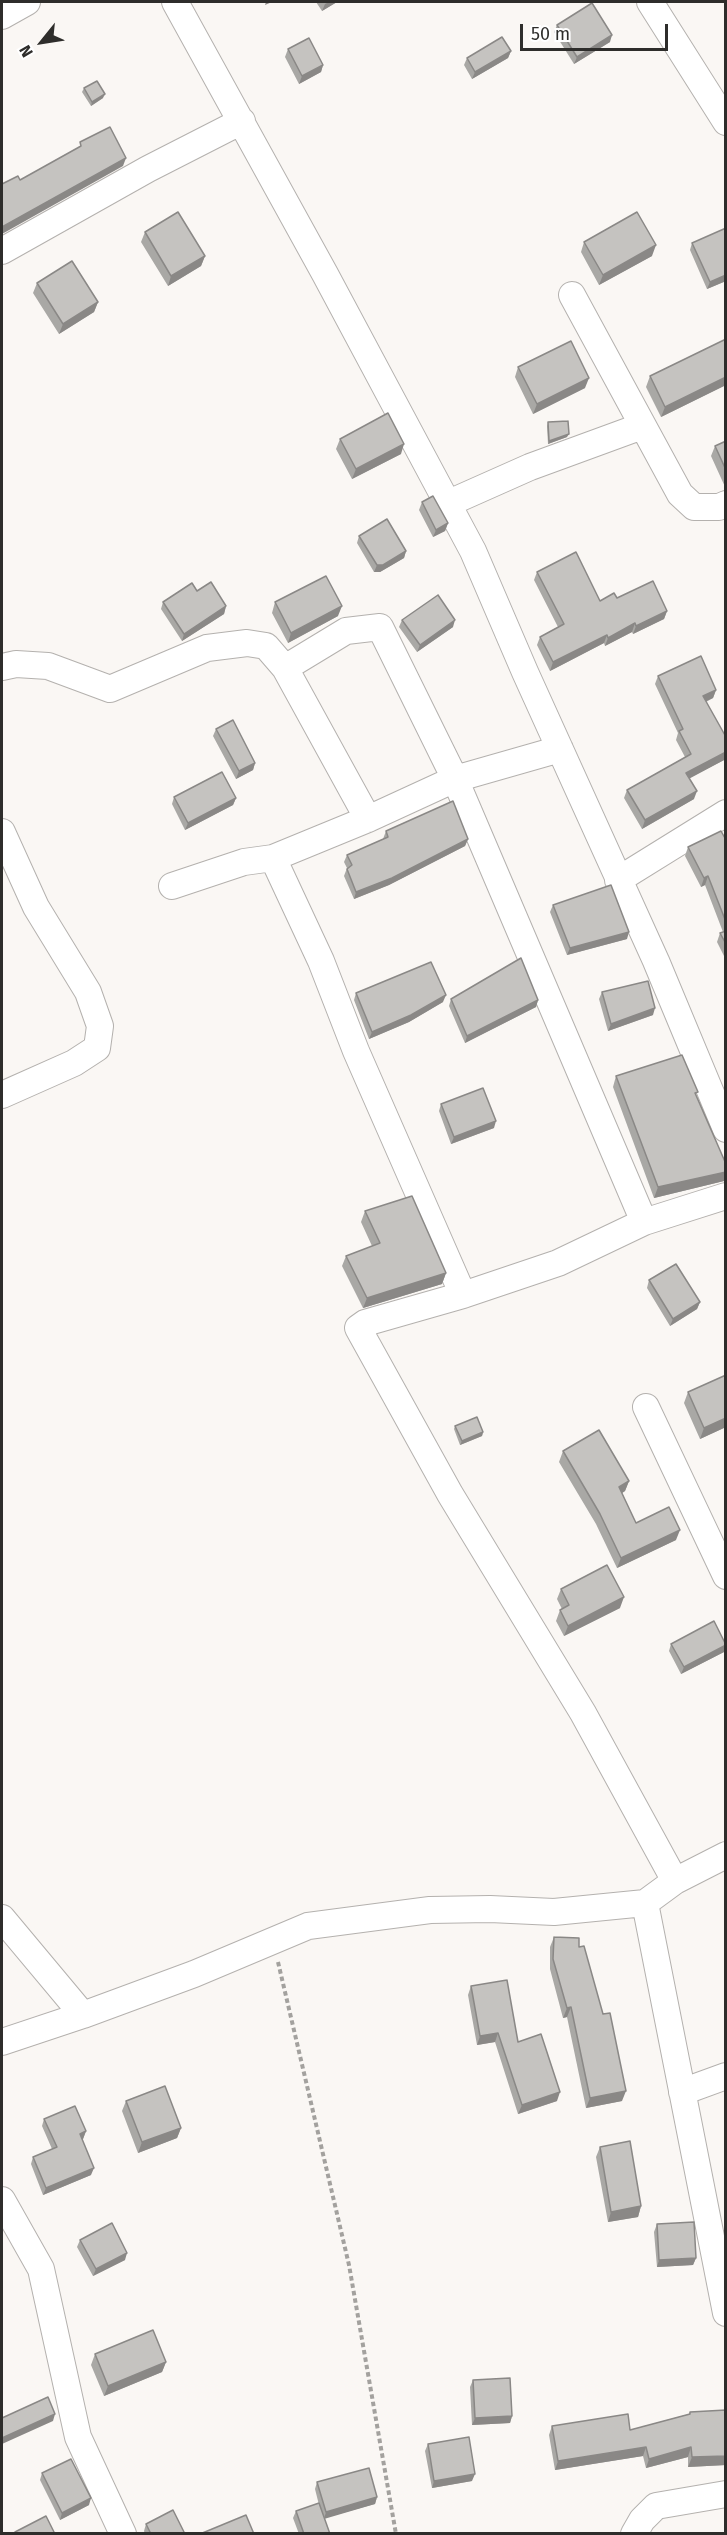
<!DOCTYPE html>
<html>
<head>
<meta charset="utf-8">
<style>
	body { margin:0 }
	#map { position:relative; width:727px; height:2535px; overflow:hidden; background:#faf7f4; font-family:"Fira Sans",sans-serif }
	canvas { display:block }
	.frame { position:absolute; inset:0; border:3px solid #2e2d2b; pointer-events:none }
	.north { position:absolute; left:12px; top:12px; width:60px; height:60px; -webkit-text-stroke:4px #fff; paint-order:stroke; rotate:240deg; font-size:16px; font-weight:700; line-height:24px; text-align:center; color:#2e2d2b }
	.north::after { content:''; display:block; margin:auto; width:21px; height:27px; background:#2e2d2b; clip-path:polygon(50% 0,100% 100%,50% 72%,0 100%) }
	.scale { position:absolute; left:520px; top:24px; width:148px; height:27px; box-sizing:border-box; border:3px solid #2e2d2b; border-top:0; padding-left:8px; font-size:18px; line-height:21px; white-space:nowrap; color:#2e2d2b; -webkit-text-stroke:4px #fff; paint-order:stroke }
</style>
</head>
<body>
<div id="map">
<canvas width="727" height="2535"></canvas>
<div class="frame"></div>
<div class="north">N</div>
<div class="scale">50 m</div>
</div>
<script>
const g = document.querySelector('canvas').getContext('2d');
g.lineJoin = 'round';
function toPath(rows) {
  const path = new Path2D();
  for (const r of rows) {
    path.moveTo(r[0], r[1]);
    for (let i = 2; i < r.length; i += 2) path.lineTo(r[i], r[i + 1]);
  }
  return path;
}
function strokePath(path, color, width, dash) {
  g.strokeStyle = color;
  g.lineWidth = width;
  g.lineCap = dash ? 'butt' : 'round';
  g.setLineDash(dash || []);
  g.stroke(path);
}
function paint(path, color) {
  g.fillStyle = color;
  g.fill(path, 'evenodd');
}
const minor = toPath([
	[175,2,325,274,473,551,525,672,656,961,726,1129],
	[650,2,726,122],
	[2,16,27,2],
	[2,251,148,169,242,121],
	[572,295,680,494,694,507,719,507,726,504],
	[449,503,530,467,642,426],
	[2,667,16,664,48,666,110,689,207,648,247,643,266,646,285,668],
	[368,819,285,668,346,631,380,627,455,779,644,1222],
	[2,832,36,907,88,992,100,1026,97,1048,74,1063,2,1095],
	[618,880,726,813],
	[172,886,244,862,273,858],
	[463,1295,356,1051,321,961,273,858,368,819,455,779,560,749],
	[646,1407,726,1576],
	[675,1881,583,1713,450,1494,358,1328,365,1323,463,1295,558,1263,644,1222,726,1196],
	[645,1903,726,2313],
	[2,1918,83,2015],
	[2,2042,83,2015,194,1974,308,1926,430,1910,490,1909,554,1912,645,1903,675,1881,726,1855],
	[682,2092,726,2076],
	[2,2200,41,2269,78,2437,123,2534],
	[634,2534,642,2520,656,2506,726,2494]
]);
strokePath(minor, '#b4b1ae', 28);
strokePath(toPath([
	[278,1962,349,2265,396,2534]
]), '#a3a19e', 4, [4.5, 3]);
strokePath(minor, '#fff', 26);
paint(toPath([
	[316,2,337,2,322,11],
	[557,25,610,42,574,64,554,32],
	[288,49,323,65,321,72,299,84,285,57],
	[511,51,508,58,472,79,464,65,467,58],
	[84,88,103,98,91,106,82,92],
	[145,232,205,256,201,266,168,286,141,242],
	[584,242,652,256,599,285,581,252],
	[692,243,726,281,707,289,690,250],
	[37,283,98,302,94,312,59,334,33,293],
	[726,339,726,385,661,417,646,387,650,376],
	[518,367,585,388,533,414,515,377],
	[548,422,567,437,548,444,547,426],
	[340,439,401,454,352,479,336,449],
	[726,441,726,489,711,456,715,446],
	[422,502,448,523,445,531,433,537,419,510],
	[359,536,406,551,404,558,380,572,374,572,357,543],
	[537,572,600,601,617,598,667,611,664,619,633,634,632,632,605,646,604,643,550,671,537,645,540,637,558,627,534,580],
	[197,591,226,606,224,614,182,641,161,609,163,602],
	[275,602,338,616,288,643,272,613],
	[402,620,453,627,417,652,399,627],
	[658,676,716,690,713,698,706,702,726,737,726,759,689,778,694,799,642,829,624,798,627,790,685,757,676,740,678,733,655,684],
	[216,729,255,763,253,770,236,779,213,736],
	[174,797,236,798,233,805,185,830,172,804],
	[386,831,468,839,465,846,389,885,354,899,344,876,347,868,344,862,347,855,383,839],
	[726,840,726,960,717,942,720,933,723,932,705,885,701,887,685,856,688,847],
	[553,905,627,939,567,955,550,912],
	[602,992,653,1015,608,1031,599,999],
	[356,993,443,1002,409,1022,369,1039,354,1000],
	[451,999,538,1000,536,1007,465,1043,449,1006],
	[616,1076,697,1097,726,1164,726,1178,724,1181,654,1198,613,1087],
	[441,1104,494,1128,451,1144,439,1111],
	[365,1211,446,1273,442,1284,363,1308,342,1266,346,1256,372,1246,361,1222],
	[649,1280,700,1302,697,1309,670,1326,647,1288],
	[726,1375,726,1427,700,1439,684,1403,688,1392],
	[455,1426,483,1432,482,1436,460,1445,454,1429],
	[563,1451,629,1481,625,1491,622,1493,636,1523,676,1540,617,1568,596,1524,559,1462],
	[561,1589,620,1608,564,1636,556,1621,560,1610,562,1609,557,1599],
	[671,1644,726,1644,726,1647,724,1652,681,1674,669,1651],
	[554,1937,579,1947,622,2101,586,2108,567,2017,563,2018,550,1969,550,1947],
	[471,1986,518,2042,557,2101,518,2114,495,2042,477,2045,468,1995],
	[126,2101,181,2128,177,2138,138,2153,122,2111],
	[44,2119,86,2131,83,2139,82,2139,91,2175,43,2195,31,2164,33,2157,52,2149,42,2126],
	[600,2147,641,2206,638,2217,608,2222,596,2157],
	[657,2224,696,2258,693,2265,657,2267,654,2232],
	[80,2240,125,2260,93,2276,77,2247],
	[95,2354,166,2362,162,2372,104,2396,91,2365],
	[473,2380,512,2416,510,2423,472,2425,470,2387],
	[726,2410,726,2465,688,2467,688,2457,646,2468,643,2456,555,2470,549,2435,552,2426,630,2430,689,2414,690,2412],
	[428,2444,472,2481,432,2488,425,2451],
	[42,2473,89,2505,60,2520,40,2480],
	[317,2482,377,2497,375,2504,324,2518,330,2534,299,2534,293,2518,296,2511,319,2505,315,2489],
	[146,2524,185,2534,145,2534,144,2531]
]), '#a9a8a5');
paint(toPath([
	[266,2,272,2,265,5],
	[329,2,337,2,322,11,325,4],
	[612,35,610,42,574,64,577,57],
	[511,51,508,58,472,79,475,72],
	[323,65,321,72,299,84,302,76],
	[105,94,103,98,91,106,92,102],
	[126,158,123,166,2,234,2,227],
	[656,245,652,256,599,285,603,275],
	[205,256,201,266,168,286,171,276],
	[726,275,726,281,707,289,710,282],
	[98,302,94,312,59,334,63,324],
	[726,377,726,385,661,417,665,407],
	[589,378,585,388,533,414,537,404],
	[569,434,567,437,548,444,549,441],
	[404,444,401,454,352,479,356,469],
	[448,523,445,531,433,537,436,530],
	[406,551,404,558,380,572,374,572,377,565],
	[226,606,224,614,182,641,184,634],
	[342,606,338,616,288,643,291,633],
	[667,611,664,619,633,634,636,626],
	[455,620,453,627,417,652,420,645],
	[635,623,632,632,605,646,608,638],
	[607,635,604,643,550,671,553,662],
	[716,690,713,698,700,704,703,696],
	[726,752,726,759,683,782,686,773],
	[255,763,253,770,236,779,239,771],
	[697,791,694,799,642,829,645,820],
	[236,798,233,805,185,830,188,823],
	[468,839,465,846,389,885,354,899,356,892],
	[708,876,705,885,701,887,704,878],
	[629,932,627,939,567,955,570,948],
	[446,995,443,1002,409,1022,369,1039,372,1032],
	[538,1000,536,1007,465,1043,467,1036],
	[655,1008,653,1015,608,1031,611,1024],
	[496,1121,494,1128,451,1144,454,1137],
	[726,1172,724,1181,654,1198,658,1187],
	[446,1273,442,1284,363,1308,367,1298],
	[700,1302,697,1309,670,1326,673,1319],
	[726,1418,726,1427,700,1439,704,1428],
	[483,1432,482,1436,460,1445,462,1441],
	[629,1481,625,1491,616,1497,619,1487],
	[680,1530,676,1540,617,1568,621,1558],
	[624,1597,620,1608,564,1636,568,1626],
	[726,1645,724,1652,681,1674,684,1667],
	[571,2007,567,2017,563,2018,567,2008],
	[498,2033,495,2042,477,2045,480,2036],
	[626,2091,622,2101,586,2108,590,2098],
	[560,2092,557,2101,518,2114,522,2105],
	[181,2128,177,2138,138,2153,142,2142],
	[86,2131,83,2139,77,2141,80,2134],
	[94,2168,91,2175,43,2195,46,2188],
	[641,2206,638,2217,608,2222,611,2212],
	[127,2253,125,2260,93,2276,96,2269],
	[696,2258,693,2265,657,2267,659,2260],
	[166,2362,162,2372,104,2396,108,2386],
	[55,2414,53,2421,2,2444,2,2438],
	[512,2416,510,2423,472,2425,475,2418],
	[646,2447,643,2456,555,2470,558,2461],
	[691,2447,688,2457,646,2468,649,2459],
	[726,2456,726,2465,688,2467,692,2457],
	[475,2474,472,2481,432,2488,434,2481],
	[377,2497,375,2504,324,2519,326,2512],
	[91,2498,89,2505,60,2520,62,2513]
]), '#8a8886');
const building = toPath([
	[592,3,612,35,577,57,557,25,592,3],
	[502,37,511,51,475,72,467,58,502,37],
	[309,38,323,65,302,76,288,49,309,38],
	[97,81,105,94,92,102,84,88,97,81],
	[110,127,126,158,2,227,2,184,18,176,20,180,81,146,80,142,110,127],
	[178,212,205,256,171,276,145,232,178,212],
	[637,212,656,245,603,275,584,242,637,212],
	[726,228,726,275,710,282,692,243,726,228],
	[72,261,98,302,63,324,37,283,72,261],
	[726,339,726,377,665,407,650,376,726,339],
	[571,341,589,378,537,404,518,367,571,341],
	[388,413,404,444,356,469,340,439,388,413],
	[568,421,569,434,549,441,548,422,568,421],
	[726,441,726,470,715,446,726,441],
	[433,496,448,523,436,530,422,502,433,496],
	[387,519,406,551,383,565,377,565,359,536,387,519],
	[576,552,600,601,614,593,617,598,653,581,667,611,636,626,635,623,608,638,607,635,553,662,540,637,564,624,537,572,576,552],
	[326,576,342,606,291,633,275,602,326,576],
	[211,582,226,606,184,634,163,602,192,583,197,591,211,582],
	[438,595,455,620,420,645,402,620,438,595],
	[701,656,716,690,703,696,726,737,726,752,686,773,697,791,645,820,627,790,691,754,679,731,683,729,658,676,701,656],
	[233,720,255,763,239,771,216,729,233,720],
	[222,772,236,798,188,823,174,797,222,772],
	[453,801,468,839,392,878,356,892,347,869,352,865,347,855,388,837,386,831,453,801],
	[721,831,726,840,726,922,708,876,704,878,688,847,721,831],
	[611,885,629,932,570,948,553,905,611,885],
	[726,931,726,944,720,933,726,931],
	[521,958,538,1000,467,1036,451,999,521,958],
	[431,962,446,995,411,1015,372,1032,356,993,431,962],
	[648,981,655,1008,611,1024,602,992,648,981],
	[682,1055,698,1092,695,1093,726,1164,726,1172,658,1187,616,1076,682,1055],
	[483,1088,496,1121,454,1137,441,1104,483,1088],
	[412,1196,446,1273,367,1298,346,1256,380,1243,365,1211,412,1196],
	[676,1264,700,1302,673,1319,649,1280,676,1264],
	[726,1375,726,1418,704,1428,688,1392,726,1375],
	[477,1417,483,1432,462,1441,455,1426,477,1417],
	[599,1430,629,1481,619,1487,636,1523,669,1507,680,1530,621,1558,600,1514,563,1451,599,1430],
	[607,1565,624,1597,568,1626,560,1610,569,1605,561,1589,607,1565],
	[714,1621,726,1645,684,1667,671,1644,714,1621],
	[554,1937,579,1938,579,1947,584,1946,603,2014,610,2013,626,2091,590,2098,571,2007,567,2008,553,1959,554,1937],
	[507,1980,518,2042,541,2034,560,2092,522,2105,498,2033,480,2036,471,1986,507,1980],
	[165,2086,181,2128,142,2142,126,2101,165,2086],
	[75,2106,86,2131,80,2134,94,2168,46,2188,33,2157,57,2147,44,2119,75,2106],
	[630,2141,641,2206,611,2212,600,2147,630,2141],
	[694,2222,696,2258,659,2260,657,2224,694,2222],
	[112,2223,127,2253,96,2269,80,2240,112,2223],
	[153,2330,166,2362,108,2386,95,2354,153,2330],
	[510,2378,512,2416,475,2418,473,2380,510,2378],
	[48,2397,55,2414,2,2438,2,2418,48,2397],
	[726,2410,726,2456,692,2457,691,2447,649,2459,646,2447,558,2461,552,2426,628,2414,630,2430,690,2414,690,2412,726,2410],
	[469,2437,475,2474,434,2481,428,2444,469,2437],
	[71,2459,91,2498,62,2513,42,2473,71,2459],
	[369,2468,377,2497,326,2512,317,2482,369,2468],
	[319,2503,330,2534,304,2534,296,2511,319,2503],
	[173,2510,185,2534,151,2534,146,2524,173,2510],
	[246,2515,254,2534,200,2534,246,2515],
	[46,2516,55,2534,15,2534,15,2532,46,2516]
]);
paint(building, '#c5c3c0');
strokePath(building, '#8a8886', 1.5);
</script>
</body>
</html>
